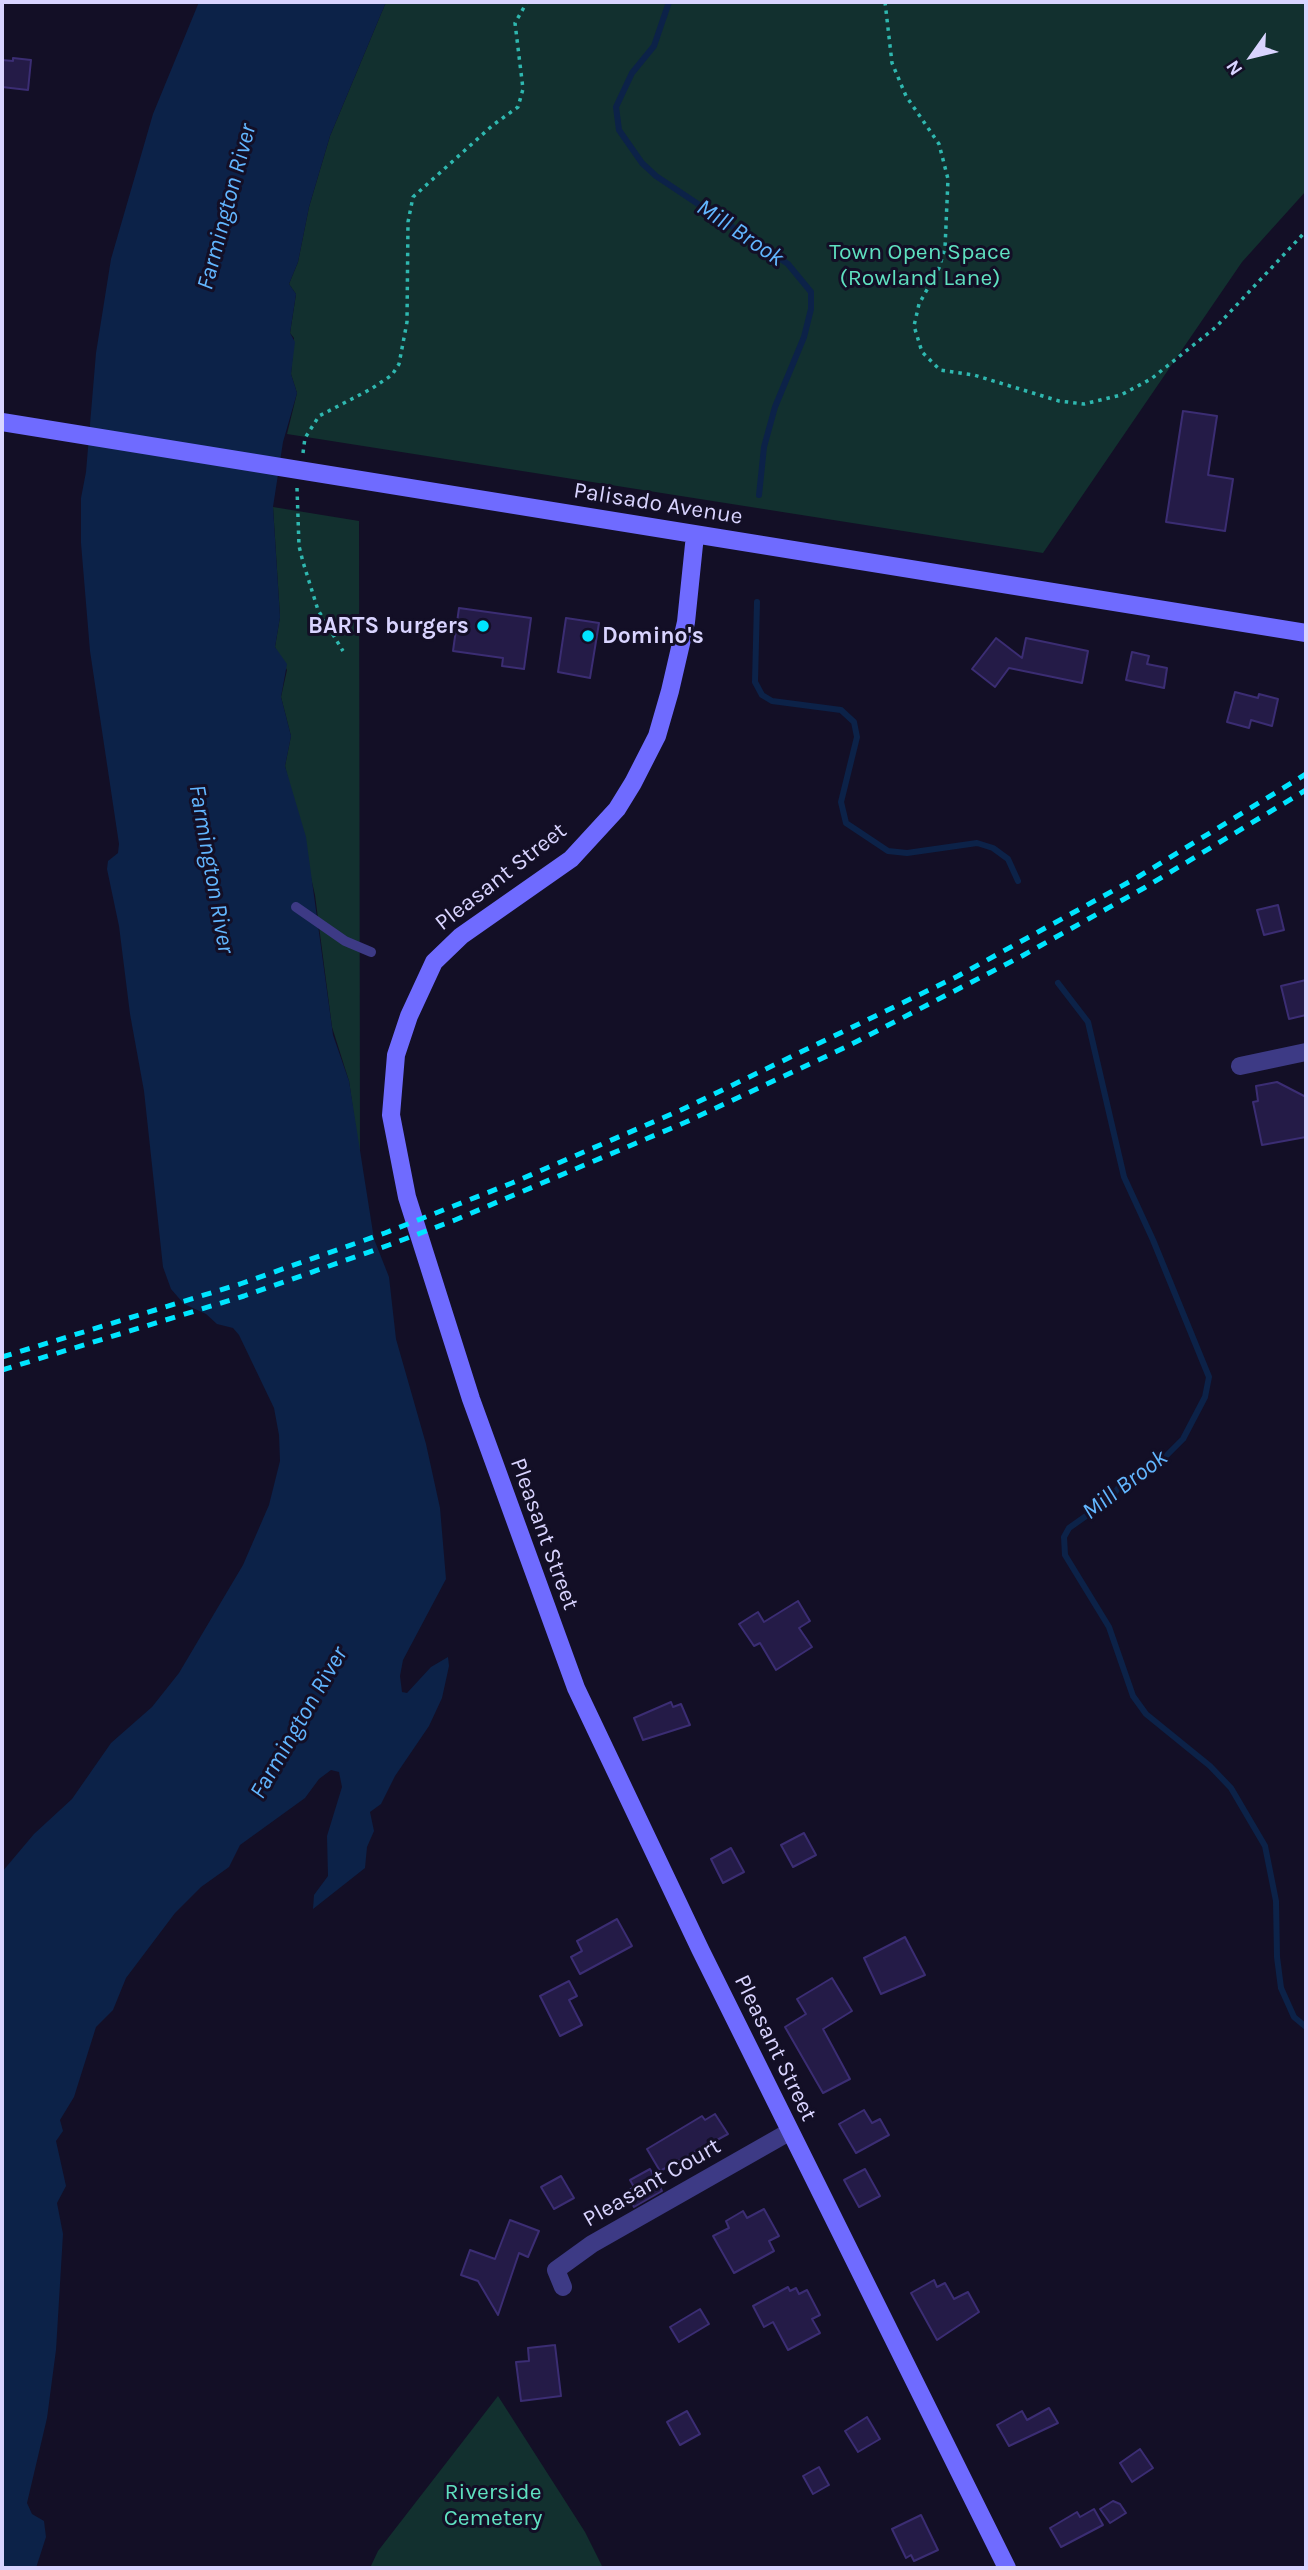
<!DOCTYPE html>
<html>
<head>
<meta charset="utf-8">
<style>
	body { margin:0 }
	#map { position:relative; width:1308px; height:2570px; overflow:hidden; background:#130f26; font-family:Karla,sans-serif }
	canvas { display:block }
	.frame { position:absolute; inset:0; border:4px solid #d9d4ff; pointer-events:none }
	.north { position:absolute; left:1217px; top:21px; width:70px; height:70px; -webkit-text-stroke:5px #130f26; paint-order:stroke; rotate:236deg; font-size:19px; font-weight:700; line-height:28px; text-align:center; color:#d9d4ff }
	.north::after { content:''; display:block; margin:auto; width:24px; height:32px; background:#d9d4ff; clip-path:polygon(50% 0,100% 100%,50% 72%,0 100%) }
</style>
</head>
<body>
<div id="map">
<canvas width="1308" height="2570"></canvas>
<div class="frame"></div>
<div class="north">N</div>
</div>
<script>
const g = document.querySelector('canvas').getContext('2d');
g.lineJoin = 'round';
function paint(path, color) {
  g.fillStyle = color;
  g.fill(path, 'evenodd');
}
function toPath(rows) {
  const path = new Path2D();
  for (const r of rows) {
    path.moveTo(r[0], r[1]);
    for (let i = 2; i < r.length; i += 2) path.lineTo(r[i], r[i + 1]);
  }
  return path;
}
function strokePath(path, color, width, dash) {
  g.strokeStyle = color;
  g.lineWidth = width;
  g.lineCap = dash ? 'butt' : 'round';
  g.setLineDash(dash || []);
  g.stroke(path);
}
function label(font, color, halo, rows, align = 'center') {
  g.font = font + ' Karla,sans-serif';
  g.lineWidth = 6;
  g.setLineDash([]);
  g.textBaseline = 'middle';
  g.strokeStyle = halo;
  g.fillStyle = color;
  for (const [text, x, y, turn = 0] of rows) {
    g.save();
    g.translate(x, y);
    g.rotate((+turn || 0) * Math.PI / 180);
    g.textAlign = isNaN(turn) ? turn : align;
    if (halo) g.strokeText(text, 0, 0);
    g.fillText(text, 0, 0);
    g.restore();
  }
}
paint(toPath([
	[386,2,1306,2,1306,191,1242,262,1043,553,287,434,297,393,291,374,294,338,290,333,296,294,289,284,298,262,309,207,330,136],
	[273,507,359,521,360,1159,349,1081,332,1027,315,895,285,766,291,736,281,697,287,670,275,647,280,617],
	[498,2396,585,2532,603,2568,370,2568,378,2551]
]), '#12302f');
paint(toPath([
	[199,2,386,2,330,136,309,207,298,262,289,284,296,294,290,333,295,342,291,374,297,393,283,442,273,507,280,617,275,647,287,664,281,697,291,736,285,766,306,837,333,1035,349,1081,374,1239,389,1277,396,1339,426,1444,440,1508,446,1579,403,1660,400,1676,402,1692,407,1693,431,1667,448,1657,449,1666,442,1698,429,1726,395,1776,381,1804,370,1812,374,1831,367,1847,365,1868,313,1909,314,1895,328,1876,327,1836,342,1787,339,1772,331,1770,319,1779,305,1798,240,1845,229,1867,201,1887,175,1913,126,1978,113,2010,96,2027,74,2097,60,2120,63,2131,56,2141,66,2186,57,2203,63,2234,56,2350,47,2418,27,2503,32,2514,44,2521,46,2537,36,2568,2,2568,2,1872,34,1834,72,1799,111,1743,152,1707,179,1673,243,1565,269,1505,280,1461,279,1435,274,1408,239,1335,233,1328,217,1324,206,1314,184,1304,171,1289,163,1267,144,1091,130,1014,119,926,107,869,108,861,118,853,119,844,90,651,81,543,81,498,86,472,96,353,111,259,153,114]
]), '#0c2248');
strokePath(toPath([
	[669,2,654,46,632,73,616,107,619,130,642,163,656,176,788,264,811,292,811,309,804,337,775,407,764,447,759,495],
	[757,602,755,682,762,695,772,701,841,710,854,722,857,737,841,802,846,823,888,851,907,853,977,843,993,848,1008,859,1018,881],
	[1058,983,1088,1022,1124,1177,1153,1240,1209,1377,1205,1397,1183,1439,1156,1466,1119,1487,1110,1499,1069,1528,1064,1537,1065,1555,1109,1627,1133,1696,1146,1714,1210,1766,1231,1788,1265,1846,1276,1901,1277,1957,1281,1988,1294,2017,1306,2027]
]), '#0c2248', 6);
const building = toPath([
	[13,58,31,60,28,90,2,87,2,60,13,61,13,58],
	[1183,411,1217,416,1208,475,1233,479,1225,531,1166,522,1183,411],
	[459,608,531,618,524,669,502,666,503,658,453,651,459,608],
	[566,618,599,623,590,678,558,672,566,618],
	[996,638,1022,658,1026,638,1088,651,1082,683,1009,668,995,687,972,669,996,638],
	[1132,652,1149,656,1147,664,1167,668,1164,688,1126,680,1132,652],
	[1235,692,1258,698,1259,694,1278,699,1272,726,1251,720,1249,728,1227,722,1235,692],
	[1278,905,1284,930,1264,935,1257,910,1278,905],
	[1306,980,1306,1015,1289,1019,1281,986,1306,980],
	[1277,1082,1306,1097,1306,1137,1262,1145,1253,1102,1258,1101,1256,1086,1277,1082],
	[798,1601,810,1621,799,1628,812,1647,776,1670,760,1643,754,1646,739,1624,758,1612,764,1622,798,1601],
	[671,1702,673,1707,681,1704,690,1725,643,1740,634,1718,671,1702],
	[804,1833,816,1855,793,1867,781,1845,804,1833],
	[731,1848,744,1872,723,1883,711,1859,731,1848],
	[617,1919,632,1946,580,1974,571,1957,582,1951,577,1941,617,1919],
	[905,1937,925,1975,881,1994,864,1958,905,1937],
	[832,1978,852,2011,823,2029,850,2079,823,2093,785,2027,806,2014,797,1999,832,1978],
	[569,1981,577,1996,569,2000,582,2025,560,2036,540,1996,569,1981],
	[864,2110,872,2123,880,2119,889,2135,856,2153,839,2124,864,2110],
	[715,2114,728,2134,660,2171,647,2149,702,2116,705,2120,715,2114],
	[650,2169,662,2191,634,2207,626,2192,634,2187,630,2180,650,2169],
	[865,2169,880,2196,859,2207,844,2180,865,2169],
	[561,2176,574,2198,554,2209,541,2187,561,2176],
	[764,2209,779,2236,769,2241,774,2251,734,2273,713,2236,729,2228,726,2221,743,2211,747,2218,764,2209],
	[510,2220,539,2231,528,2257,519,2253,498,2315,478,2281,461,2275,470,2250,495,2259,510,2220],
	[934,2280,937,2287,945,2283,954,2299,968,2292,979,2312,937,2340,911,2293,934,2280],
	[788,2287,790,2291,796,2288,799,2294,807,2290,820,2315,812,2319,820,2333,788,2350,773,2322,764,2327,753,2306,788,2287],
	[700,2309,709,2324,679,2342,670,2327,700,2309],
	[555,2345,561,2396,521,2401,516,2362,529,2361,528,2348,555,2345],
	[1049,2408,1058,2423,1009,2446,997,2425,1022,2411,1027,2420,1049,2408],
	[687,2411,700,2434,680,2445,667,2422,687,2411],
	[867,2417,880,2439,858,2452,845,2431,867,2417],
	[1140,2449,1153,2468,1132,2482,1120,2463,1140,2449],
	[819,2467,829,2485,813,2494,803,2476,819,2467],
	[1113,2501,1120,2504,1126,2513,1110,2523,1100,2509,1113,2501],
	[1094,2509,1103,2525,1061,2547,1050,2528,1077,2512,1080,2517,1094,2509],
	[921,2515,938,2550,914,2561,911,2555,906,2558,892,2529,921,2515]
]);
paint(building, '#241b47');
strokePath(building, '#3b2d73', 2);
strokePath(toPath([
	[885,2,892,63,906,96,939,144,948,179,945,248,939,268,919,304,914,326,922,352,940,370,974,375,1059,401,1084,404,1121,395,1151,379,1216,327,1306,231],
	[303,453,305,438,319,416,371,389,392,375,399,364,407,322,408,222,413,197,493,125,518,107,523,89,515,23,527,2],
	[297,488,299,546,303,562,318,610,343,651]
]), '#2fb8b0', 3.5, [3.5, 5]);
strokePath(toPath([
	[296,907,345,941,371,952]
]), '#3d3a85', 10);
strokePath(toPath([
	[1240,1066,1306,1052],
	[563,2287,556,2270,592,2244,789,2132]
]), '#3d3a85', 18);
strokePath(toPath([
	[2,422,1306,633],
	[695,535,686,622,670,691,657,736,633,783,617,809,571,859,461,936,434,962,409,1016,396,1055,391,1115,407,1197,471,1399,576,1688,700,1949,1007,2568]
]), '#6f6bff', 18);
strokePath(toPath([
	[2,1357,240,1284,385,1233,512,1183,681,1110,958,976,1138,877,1306,774],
	[2,1370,244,1296,389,1245,455,1220,686,1122,846,1047,1022,956,1144,888,1306,790]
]), '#00e5ff', 5, [10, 9]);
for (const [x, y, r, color] of [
	[483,626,7,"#00e5ff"],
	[588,636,7,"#00e5ff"]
]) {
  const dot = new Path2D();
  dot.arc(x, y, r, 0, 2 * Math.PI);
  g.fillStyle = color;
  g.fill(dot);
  strokePath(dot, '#130f26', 2.5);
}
label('23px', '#5fe0c0', '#130f26', [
	["Town Open Space",920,252],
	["(Rowland Lane)",920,278],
	["Riverside",493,2492],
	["Cemetery",493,2518]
]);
label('23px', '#d9d4ff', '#130f26', [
	["Palisado Avenue",658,504,9],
	["Pleasant Street",501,877,-38],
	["Pleasant Street",544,1534,70],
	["Pleasant Street",775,2048,64],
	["Pleasant Court",652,2183,-30]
]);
label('bold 23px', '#d9d4ff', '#130f26', [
	["BARTS burgers",469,626],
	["Domino's",602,636,"left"]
], 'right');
label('italic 24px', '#62b6ff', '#130f26', [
	["Farmington River",227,207,-75],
	["Mill Brook",740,233,34],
	["Farmington River",211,869,80],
	["Mill Brook",1125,1485,-37],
	["Farmington River",299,1723,-60]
]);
</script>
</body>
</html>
